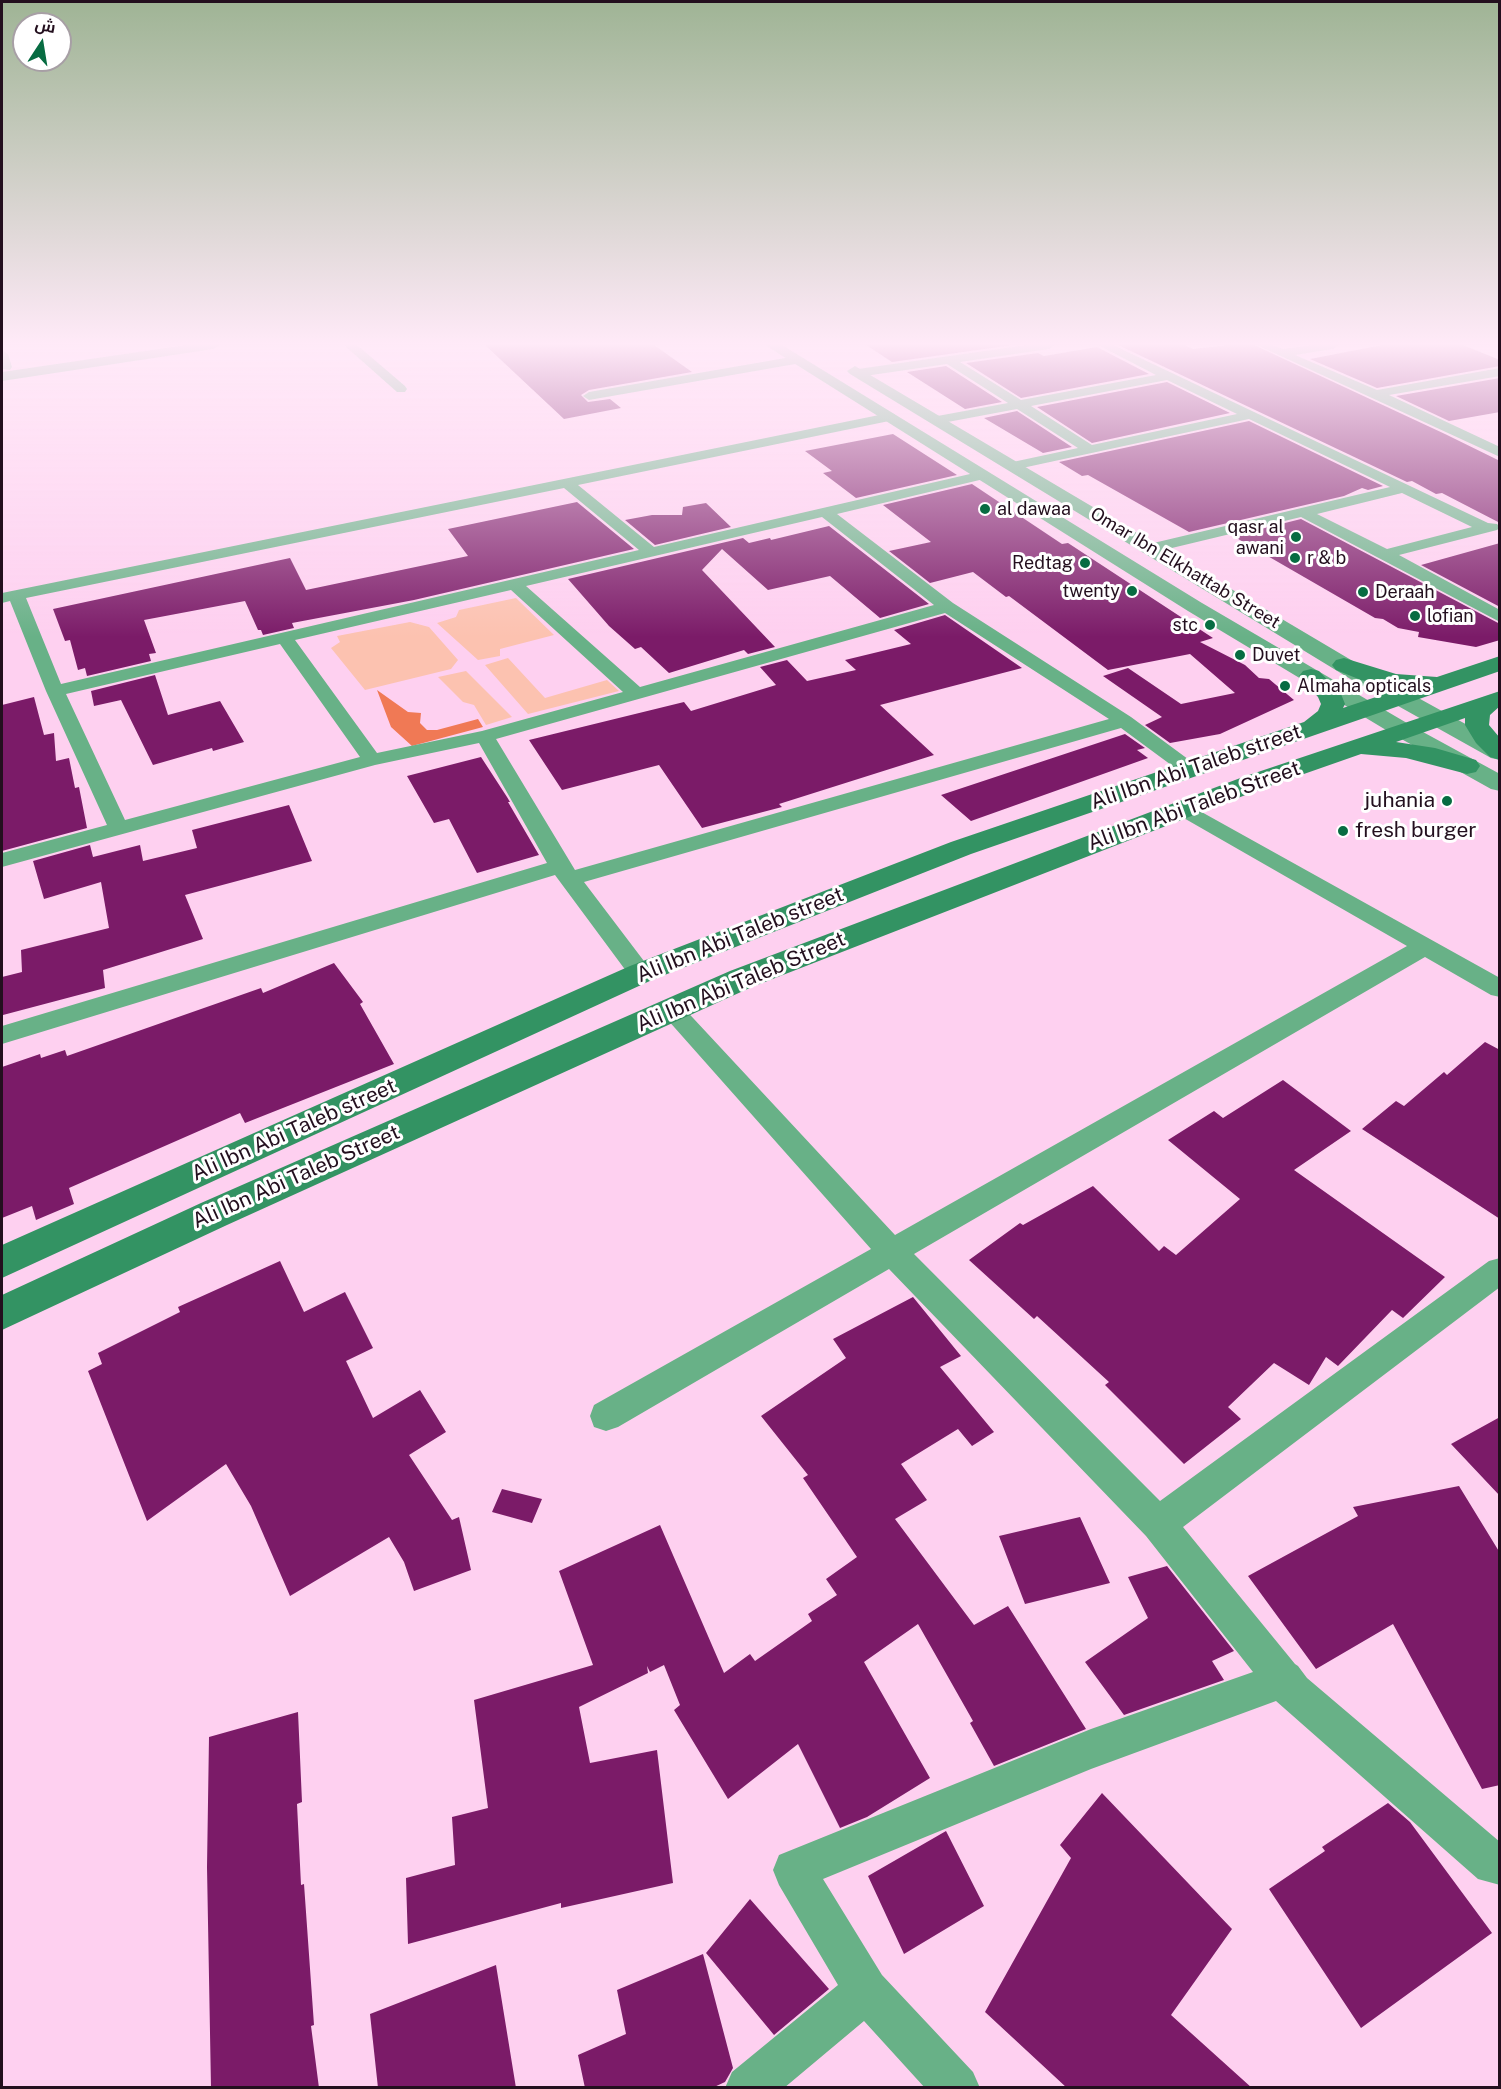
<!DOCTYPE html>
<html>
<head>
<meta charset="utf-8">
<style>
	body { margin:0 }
	#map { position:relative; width:1501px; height:2089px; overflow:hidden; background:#fed0f0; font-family:"Public Sans",Cairo,sans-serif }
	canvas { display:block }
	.frame { position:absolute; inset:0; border:3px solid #230f1e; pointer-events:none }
	.north { position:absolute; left:12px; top:12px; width:60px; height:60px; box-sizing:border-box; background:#fff; border:2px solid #a79fa5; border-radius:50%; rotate:12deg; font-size:16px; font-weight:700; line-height:24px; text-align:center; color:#230f1e }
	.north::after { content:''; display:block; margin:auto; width:21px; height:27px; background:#076c42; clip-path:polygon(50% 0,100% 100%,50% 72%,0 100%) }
</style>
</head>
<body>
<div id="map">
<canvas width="1501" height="2089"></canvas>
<div class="frame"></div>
<div class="north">ش</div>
</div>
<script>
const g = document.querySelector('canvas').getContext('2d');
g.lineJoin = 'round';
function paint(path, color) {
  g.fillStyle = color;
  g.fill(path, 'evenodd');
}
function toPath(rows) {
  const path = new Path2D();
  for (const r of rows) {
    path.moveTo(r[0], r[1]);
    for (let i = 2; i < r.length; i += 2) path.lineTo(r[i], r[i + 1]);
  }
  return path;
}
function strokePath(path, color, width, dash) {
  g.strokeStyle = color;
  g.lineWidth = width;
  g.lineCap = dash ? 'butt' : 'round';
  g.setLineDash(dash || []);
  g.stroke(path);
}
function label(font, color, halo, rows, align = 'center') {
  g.font = font + ' "Public Sans",sans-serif';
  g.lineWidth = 6;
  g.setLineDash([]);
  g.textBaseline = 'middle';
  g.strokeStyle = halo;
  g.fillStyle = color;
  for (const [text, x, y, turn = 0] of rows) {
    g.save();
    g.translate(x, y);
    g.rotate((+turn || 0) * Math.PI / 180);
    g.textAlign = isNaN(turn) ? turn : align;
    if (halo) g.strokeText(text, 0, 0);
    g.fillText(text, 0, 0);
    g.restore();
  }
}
paint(toPath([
	[516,598,554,635,500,649,500,656,478,660,437,623,456,617,459,610],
	[410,622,429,627,458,660,451,669,365,690,331,648,340,642,337,636],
	[508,658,545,698,607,680,619,691,528,714,485,665],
	[466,671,512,717,486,725,474,705,463,702,438,677]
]), '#fcc2b0');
paint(toPath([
	[377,690,408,712,421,713,420,723,427,730,437,730,478,719,483,727,412,746,391,727]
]), '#f07955');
paint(toPath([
	[485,345,654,345,692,372,589,390,581,395,588,402,610,399,621,408,564,419],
	[866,345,1013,345,892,362],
	[1118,345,1185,345,1193,349,1227,345,1254,345,1445,434,1500,461,1500,523,1442,493,1436,494,1412,481,1407,482],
	[1382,345,1463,345,1500,360,1500,366,1377,388,1310,359],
	[1097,347,1149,374,1021,398,966,363,1038,353,1044,356],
	[946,366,1002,402,965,409,907,372],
	[1500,378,1500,412,1449,421,1396,396],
	[1167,382,1230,413,1092,443,1037,407],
	[1017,411,1072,447,1043,453,984,418],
	[1249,421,1383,486,1368,490,1362,488,1344,496,1189,532,1088,475,1082,476,1059,462],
	[893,434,957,475,856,498,823,473,832,471,805,451],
	[972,484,1062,544,1068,543,1213,638,1200,642,1245,665,1259,678,1269,679,1294,700,1220,734,1170,743,1145,725,1162,717,1103,676,1128,668,1181,704,1235,693,1190,654,1108,670,1009,596,1006,597,973,572,930,583,889,551,931,542,883,505],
	[577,502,634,549,414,600,292,623,294,628,263,635,261,630,258,630,245,601,144,620,156,653,149,654,151,661,87,676,85,668,78,670,70,640,65,641,53,609,290,558,306,590,468,556,448,529],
	[706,503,731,527,655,545,625,520,652,515,682,515,683,507],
	[1301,519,1500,624,1500,640,1476,647,1418,637,1419,632,1398,628,1383,619,1375,618,1233,536],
	[829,526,929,604,880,618,830,576,768,590,722,549,702,570,775,647,748,654,744,650,669,673,641,647,635,649,609,626,568,579,743,538,749,543,770,538,771,540],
	[1500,543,1500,607,1421,565],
	[945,615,1022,668,880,705,934,755,779,804,782,807,702,828,659,765,562,790,529,740,684,702,691,711,776,685,760,667,787,660,807,681,856,670,845,660,911,644,894,630],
	[155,675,168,715,220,701,244,742,213,751,212,748,153,765,121,700,94,706,91,691],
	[34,697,44,735,54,733,56,761,69,758,75,788,79,787,87,828,2,851,2,705],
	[1125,734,1145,748,1137,750,1148,758,971,821,941,795],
	[481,757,507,797,510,802,508,802,539,855,477,873,449,819,434,823,407,776],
	[289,805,312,861,185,895,203,939,103,970,105,988,3,1015,2,977,22,972,21,950,109,928,101,882,44,899,33,861,90,845,93,857,140,845,143,861,197,848,192,830],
	[334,963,363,1002,360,1004,394,1064,245,1123,240,1113,69,1188,74,1204,36,1220,32,1206,2,1218,2,1067,40,1054,41,1058,65,1050,67,1056,261,988,263,993],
	[1485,1042,1500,1050,1500,1219,1362,1129,1396,1101,1404,1106,1444,1072,1447,1075],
	[1283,1080,1351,1131,1294,1170,1445,1277,1403,1318,1392,1310,1338,1366,1326,1357,1309,1385,1274,1363,1228,1407,1241,1419,1184,1464,1105,1385,1109,1382,1037,1316,1034,1319,969,1260,1020,1223,1023,1225,1093,1186,1159,1251,1164,1246,1176,1255,1240,1199,1168,1140,1214,1111,1223,1118],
	[280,1261,304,1312,345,1292,373,1348,346,1361,373,1418,420,1390,446,1432,409,1455,452,1520,459,1517,471,1570,414,1591,404,1562,389,1537,290,1596,251,1506,226,1464,147,1521,88,1371,102,1364,98,1353,180,1312,178,1307],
	[913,1297,961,1356,940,1367,994,1432,972,1446,958,1429,901,1464,927,1500,895,1519,974,1625,1008,1606,1086,1729,994,1766,970,1723,973,1721,918,1624,864,1662,930,1778,867,1817,840,1828,798,1744,728,1799,674,1710,680,1705,664,1665,650,1672,647,1666,648,1673,579,1707,590,1763,657,1750,673,1883,561,1908,561,1903,408,1944,406,1878,455,1865,452,1817,488,1808,474,1700,593,1665,559,1571,660,1525,724,1673,750,1654,755,1661,812,1621,808,1614,837,1595,826,1579,857,1557,803,1478,808,1475,761,1416,846,1358,833,1339],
	[1500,1417,1500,1496,1451,1444],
	[1459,1486,1500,1553,1500,1785,1482,1789,1393,1624,1316,1669,1248,1576,1358,1516,1353,1507],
	[502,1489,542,1499,532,1523,492,1512],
	[1080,1517,1110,1583,1025,1604,999,1536],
	[1167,1566,1234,1651,1212,1661,1224,1680,1124,1715,1085,1662,1148,1618,1128,1577],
	[298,1712,302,1802,297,1804,301,1885,304,1884,314,2025,311,2026,319,2088,211,2088,207,1867,209,1737],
	[1102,1793,1232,1929,1171,2015,1252,2088,1067,2088,985,2012,1071,1858,1060,1845],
	[1388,1803,1410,1822,1492,1933,1361,2028,1269,1889,1325,1851,1322,1847],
	[946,1831,984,1906,904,1954,868,1876],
	[750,1899,829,1989,774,2035,706,1953],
	[703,1954,733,2068,725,2082,712,2088,585,2088,578,2055,626,2034,617,1990],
	[496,1965,516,2088,378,2088,370,2014]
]), '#7b1b68');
paint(toPath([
	[344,345,357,345,405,386,407,389,405,392,397,392,344,345],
	[1027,345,1055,345,1049,349,960,362,1021,400,1156,375,1098,345,1113,345,1488,523,1497,524,1500,527,1497,530,1399,555,1500,610,1500,622,1301,517,1151,553,1145,551,1143,548,1145,545,1390,487,1249,419,1013,470,1006,466,1008,463,1078,448,1017,409,937,424,932,423,930,420,932,417,1008,403,947,364,858,377,852,373,858,369,1027,345],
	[1167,380,1237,414,1092,445,1031,406,1167,380],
	[1402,493,1472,527,1387,549,1317,514,1402,493],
	[1257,345,1272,345,1283,349,1312,345,1339,345,1333,349,1295,355,1377,390,1500,368,1500,376,1389,395,1500,447,1500,457,1257,345],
	[2,350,8,354,12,367,10,370,2,369,2,350],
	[797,356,803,360,801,363,589,400,583,396,589,392,797,356],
	[889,413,894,414,896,417,894,420,578,485,654,547,983,471,988,472,990,475,988,478,837,514,953,603,1131,717,1196,765,1199,769,1196,773,1182,773,1121,728,584,882,653,973,650,979,641,981,632,979,555,875,2,1044,2,1026,547,863,479,743,375,765,2,867,2,853,107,825,46,691,10,601,2,603,2,593,889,413],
	[564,488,639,550,61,684,26,598,564,488],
	[822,517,934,605,640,687,526,586,822,517],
	[511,590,623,692,482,731,377,753,295,640,511,590],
	[945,613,1109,719,575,870,496,739,945,613],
	[280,644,360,757,125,820,66,694,280,644],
	[1182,803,1189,805,1500,978,1500,997,1491,995,1425,957,914,1254,1160,1501,1489,1261,1500,1258,1500,1287,1183,1527,1295,1664,1298,1666,1307,1678,1500,1842,1500,1885,1478,1879,1276,1701,1091,1769,823,1879,882,1975,973,2072,980,2088,925,2088,864,2021,784,2088,725,2088,732,2072,838,1985,779,1885,773,1870,779,1855,1091,1729,1253,1672,1146,1536,889,1269,618,1427,606,1431,594,1427,590,1416,594,1405,871,1249,659,1010,662,1004,671,1001,680,1004,895,1235,1407,946,1175,813,1172,809,1175,805,1182,803]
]), '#68b187');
paint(toPath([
	[186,345,220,345,213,349,2,381,2,372,186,345],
	[765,345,782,345,1202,603,1412,726,1500,774,1500,791,1491,789,1396,736,1188,611,765,345],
	[855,366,1373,673,1500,743,1500,760,1491,758,1357,683,850,374,847,371,855,366]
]), '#68b187');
paint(toPath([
	[1500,656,1500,671,971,854,652,980,2,1278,2,1245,630,966,951,842,1304,722,1318,711,1321,704,1318,697,1299,676,1303,671,1311,669,1319,671,1341,694,1345,704,1343,708,1403,688,1361,680,1336,670,1332,665,1336,660,1344,658,1396,674,1437,677,1500,656],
	[1500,691,1500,706,1490,715,1489,725,1500,738,1500,760,1490,757,1476,743,1465,725,1465,718,1396,742,1435,748,1476,760,1480,766,1476,772,1467,774,1406,758,1361,754,1261,789,752,987,227,1225,2,1330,2,1295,201,1203,730,971,1243,777,1500,691]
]), '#339363');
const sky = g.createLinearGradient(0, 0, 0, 637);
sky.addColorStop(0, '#9fb495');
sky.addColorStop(0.54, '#ffeaf8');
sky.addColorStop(1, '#ffeaf800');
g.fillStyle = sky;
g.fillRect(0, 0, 1501, 637);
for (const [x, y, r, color] of [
	[985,509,6,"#076c42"],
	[1296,537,6,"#076c42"],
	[1295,558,6,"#076c42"],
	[1085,563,6,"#076c42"],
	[1132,591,6,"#076c42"],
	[1363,592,6,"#076c42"],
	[1415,616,6,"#076c42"],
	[1210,625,6,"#076c42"],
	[1240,655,6,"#076c42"],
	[1285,686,6,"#076c42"],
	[1447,801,6,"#076c42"],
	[1343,831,6,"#076c42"]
]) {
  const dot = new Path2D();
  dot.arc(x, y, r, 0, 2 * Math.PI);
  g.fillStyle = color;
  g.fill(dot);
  strokePath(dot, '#fff', 2);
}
label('18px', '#230f1e', '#fff', [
	["al dawaa",997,509],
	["qasr al",1284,527,"right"],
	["awani",1284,548,"right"],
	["r & b",1307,558],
	["Redtag",1073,563,"right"],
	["twenty",1120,591,"right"],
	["Deraah",1375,592],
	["lofian",1427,616],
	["stc",1198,625,"right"],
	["Duvet",1252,655],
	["Almaha opticals",1297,686]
], 'left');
label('18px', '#230f1e', '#fff', [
	["Omar Ibn Elkhattab Street",1185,568,31]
]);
label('21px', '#230f1e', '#fff', [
	["Ali Ibn Abi Taleb street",1196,767,-19],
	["Ali Ibn Abi Taleb Street",1194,806,-20],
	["Ali Ibn Abi Taleb street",740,935,-22],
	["Ali Ibn Abi Taleb Street",741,982,-23],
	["Ali Ibn Abi Taleb street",294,1130,-24],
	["Ali Ibn Abi Taleb Street",296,1177,-24]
]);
label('21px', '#230f1e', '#fff', [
	["juhania",1435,801],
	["fresh burger",1355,831,"left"]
], 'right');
</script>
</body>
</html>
